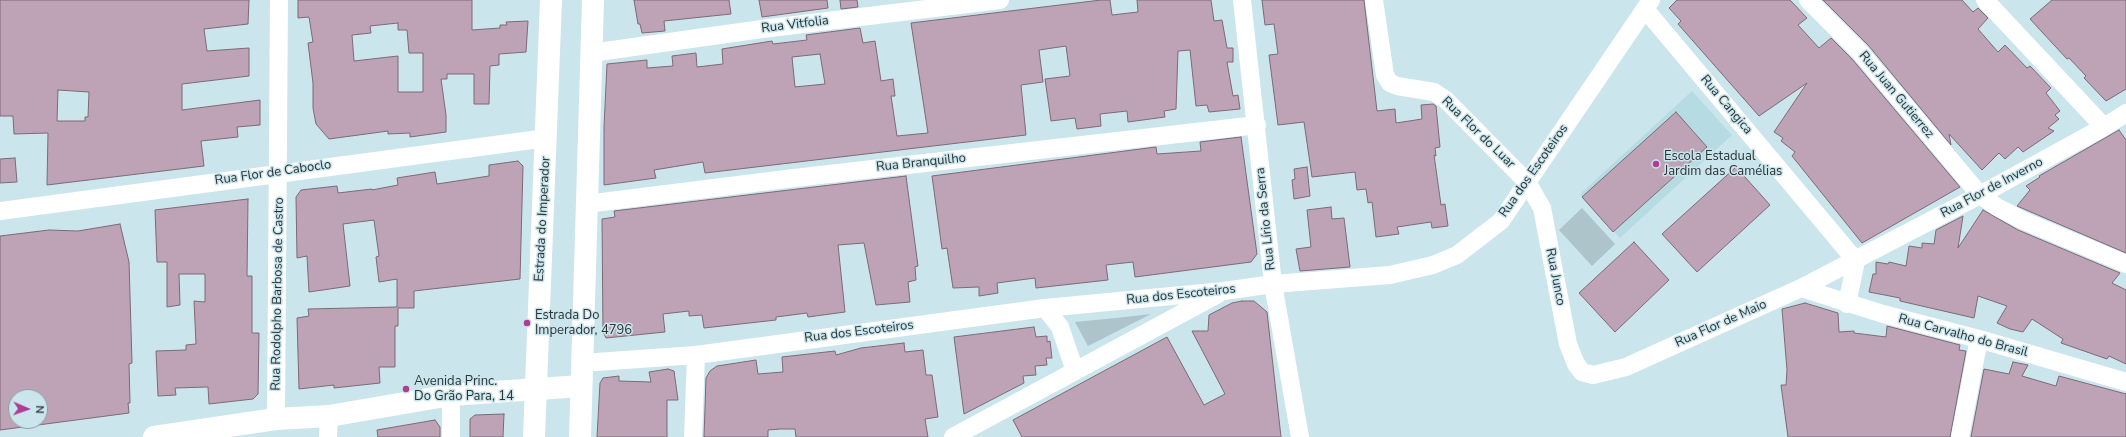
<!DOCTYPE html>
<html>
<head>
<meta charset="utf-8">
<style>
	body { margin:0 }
	#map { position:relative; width:2126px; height:437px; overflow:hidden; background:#cbe5ec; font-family:"Nunito Sans",sans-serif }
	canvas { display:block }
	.north { position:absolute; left:8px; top:389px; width:40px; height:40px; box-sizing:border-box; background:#cbe5ec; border:1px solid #8b9fa4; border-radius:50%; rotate:92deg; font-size:11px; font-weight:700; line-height:16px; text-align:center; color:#2a3537 }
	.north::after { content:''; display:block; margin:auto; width:14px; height:18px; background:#af3c95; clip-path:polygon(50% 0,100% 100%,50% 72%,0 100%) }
</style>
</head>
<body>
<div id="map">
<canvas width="2126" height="437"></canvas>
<div class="north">N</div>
</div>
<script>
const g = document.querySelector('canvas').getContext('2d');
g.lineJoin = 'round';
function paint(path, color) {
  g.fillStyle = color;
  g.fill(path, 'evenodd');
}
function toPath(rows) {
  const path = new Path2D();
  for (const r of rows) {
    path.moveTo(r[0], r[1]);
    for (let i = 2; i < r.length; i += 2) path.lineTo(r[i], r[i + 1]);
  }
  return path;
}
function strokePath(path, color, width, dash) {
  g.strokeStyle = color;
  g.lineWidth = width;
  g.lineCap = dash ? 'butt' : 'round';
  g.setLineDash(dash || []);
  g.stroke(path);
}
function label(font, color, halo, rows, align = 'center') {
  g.font = font + ' "Nunito Sans",sans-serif';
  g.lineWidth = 3;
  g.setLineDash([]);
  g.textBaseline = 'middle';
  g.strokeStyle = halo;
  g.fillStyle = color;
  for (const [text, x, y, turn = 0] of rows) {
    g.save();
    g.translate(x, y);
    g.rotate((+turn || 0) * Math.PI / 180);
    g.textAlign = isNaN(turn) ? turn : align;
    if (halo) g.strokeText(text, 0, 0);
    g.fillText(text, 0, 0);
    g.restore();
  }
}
paint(toPath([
	[1692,91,1732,135,1620,238,1580,194]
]), '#b7dbe3');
paint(toPath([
	[1582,208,1615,244,1592,266,1559,230],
	[1151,314,1088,346,1075,322,1116,318]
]), '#acc4ca');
const building = toPath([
	[0,0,249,0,248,24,204,29,207,51,249,48,249,76,182,84,182,110,260,100,260,125,237,127,238,137,201,141,204,166,47,185,48,133,14,134,13,116,0,116,0,0],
	[58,90,89,92,88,117,85,117,85,121,57,121,58,90],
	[298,0,472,0,472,30,500,28,500,25,507,25,506,22,528,21,526,52,499,54,499,65,490,66,489,104,474,104,474,74,447,74,447,79,441,79,446,115,446,132,410,137,410,133,388,134,388,131,329,139,316,124,313,108,313,83,308,43,313,42,309,17,298,18,298,0],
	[398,23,398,30,407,30,409,53,423,53,423,92,398,92,398,56,354,61,352,35,371,33,370,26,398,23],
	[634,0,729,0,731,14,664,21,665,31,642,33,640,24,638,24,634,0],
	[759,0,827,0,828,8,762,17,759,0],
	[840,0,857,0,858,7,841,9,840,0],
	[1101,0,1110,0,1112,15,1138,12,1137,0,1211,0,1214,21,1222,20,1227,48,1233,48,1233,62,1227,62,1233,96,1238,95,1240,109,1209,112,1207,105,1196,106,1190,50,1178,51,1176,109,1164,111,1165,117,1128,122,1127,111,1100,114,1101,126,1077,129,1075,118,1051,121,1045,79,1070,76,1066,46,1039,50,1043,82,1021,85,1026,135,705,173,703,162,654,170,656,178,604,185,604,127,607,64,647,60,647,68,673,66,672,56,696,53,697,67,723,64,722,49,772,41,773,44,807,40,806,35,860,28,863,43,875,41,881,81,893,79,895,96,891,96,897,136,928,133,911,23,1101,0],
	[820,54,825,84,795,87,792,57,820,54],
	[1262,0,1364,0,1377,111,1395,109,1396,123,1422,119,1421,105,1433,104,1436,106,1440,147,1435,148,1436,156,1434,155,1441,205,1445,204,1448,226,1432,228,1431,222,1397,227,1399,234,1376,237,1372,202,1368,203,1366,189,1357,190,1355,172,1312,177,1304,122,1278,125,1269,55,1278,54,1274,24,1265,25,1262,0],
	[1677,0,1790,0,1807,18,1798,25,1819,48,1831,38,1852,59,1960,187,1862,243,1792,156,1795,152,1781,141,1783,138,1774,132,1807,83,1759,116,1678,24,1681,21,1669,8,1677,0],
	[1823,0,1962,0,1973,12,1978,8,1988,18,1978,29,1998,52,2005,45,2027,68,2030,66,2051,88,2046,93,2060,111,2055,115,2059,119,2048,128,2054,131,2023,152,2018,147,2005,159,1999,153,1982,170,1949,134,1951,145,1868,45,1823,0],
	[2052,0,2126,0,2126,89,2106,101,2084,78,2086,76,2069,58,2067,59,2030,19,2052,0],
	[1676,112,1707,147,1613,232,1582,197,1676,112],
	[2119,130,2126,140,2126,253,2017,206,2030,190,2026,186,2040,177,2039,176,2119,130],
	[1241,137,1257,254,1251,262,1135,277,1133,262,1106,265,1108,280,1036,288,1035,278,997,283,998,293,979,296,979,287,953,288,947,248,942,249,932,176,1156,147,1157,154,1201,151,1200,142,1241,137],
	[15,158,17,182,0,183,0,159,15,158],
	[518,161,523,166,520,279,414,291,414,308,398,308,398,326,395,326,395,367,379,367,380,383,334,388,334,385,299,389,297,318,309,316,308,309,397,307,397,279,379,282,376,257,379,256,374,220,343,224,350,286,309,292,307,256,297,258,296,197,301,190,337,186,338,193,372,189,372,190,398,185,397,178,435,172,437,184,489,176,489,165,518,161],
	[1307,167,1310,196,1294,199,1292,180,1295,179,1294,169,1307,167],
	[1736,167,1770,205,1697,272,1662,234,1736,167],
	[906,176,918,266,915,267,916,280,908,282,910,302,876,305,864,243,838,245,845,312,808,317,807,313,776,317,776,320,704,328,702,315,689,316,689,311,663,314,665,332,606,338,603,332,602,219,615,217,614,211,906,176],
	[248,199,247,276,252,276,252,333,259,333,258,394,253,399,209,404,208,387,175,388,176,395,158,396,156,351,186,350,186,345,196,344,194,301,205,302,205,274,179,274,180,305,167,307,167,262,157,262,155,210,248,199],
	[1331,207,1332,219,1344,218,1350,267,1300,271,1296,249,1311,247,1307,210,1331,207],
	[1983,210,2018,230,2120,273,2112,283,2126,290,2126,364,2109,356,2107,359,2061,343,2063,339,2032,319,2023,332,2010,329,1997,323,2007,306,1978,296,1974,318,1900,301,1900,298,1869,292,1873,274,1876,274,1876,262,1888,264,1889,262,1906,266,1909,246,1922,248,1922,243,1934,244,1936,230,1963,216,1958,248,1983,210],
	[120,224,129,262,132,363,129,364,130,403,128,403,129,413,0,430,0,236,49,230,78,231,120,224],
	[16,397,40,397,40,421,16,421,16,397],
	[1634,242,1669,280,1615,332,1579,293,1634,242],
	[1242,301,1254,301,1267,312,1281,437,1022,437,1013,420,1167,337,1204,405,1225,394,1192,331,1208,331,1209,315,1232,303,1242,301],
	[1805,303,1838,313,1839,332,1854,331,1854,333,1886,337,1887,326,1960,345,1959,350,1966,351,1950,437,1788,437,1781,385,1786,385,1787,370,1782,309,1805,303],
	[1034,327,1036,337,1047,336,1047,342,1050,341,1052,358,1046,358,1047,365,1035,366,1036,375,1023,376,1024,383,964,414,954,337,1034,327],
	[904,343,905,352,923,350,926,375,932,375,938,417,925,419,928,437,796,437,795,429,780,429,768,430,768,437,704,437,706,378,710,371,717,366,756,360,758,374,783,372,782,357,835,351,836,355,861,348,904,343],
	[2013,362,2028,365,2022,376,2056,386,2059,376,2126,394,2126,437,1971,437,1984,369,2009,374,2013,362],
	[668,369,674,371,678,400,667,400,667,437,597,437,600,383,603,378,619,376,619,381,651,382,649,372,668,369],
	[504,414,503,437,470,437,470,419,475,415,504,414],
	[435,420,440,427,440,437,378,437,377,430,435,420]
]);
paint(building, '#bea3b6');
strokePath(building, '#7c6976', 1);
strokePath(toPath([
	[1242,0,1273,284,1300,437],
	[1374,0,1385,75,1390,83,1397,86,1434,92,1446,100,1527,182,1542,208,1568,344,1576,364,1582,372,1593,375,1626,367,1801,288,1980,195,2104,127,2126,113],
	[1808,0,1860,52,1980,195,1997,207,2022,220,2126,264],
	[1985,0,2104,127],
	[1645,9,1856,261,1847,304],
	[591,53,762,29,1000,0],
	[586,204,794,178,1257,125],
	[0,211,547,138],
	[1801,288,1883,314,1979,339,2126,382],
	[1045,308,1060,327,1075,371],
	[582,363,696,355,1045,308,1224,291,1273,284,1390,275,1433,265,1457,255,1501,221,1651,0],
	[276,419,279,0],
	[328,437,329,416],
	[451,437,451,395],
	[693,437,696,355],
	[953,437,1218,294],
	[1960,437,1979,339]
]), '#fff', 18);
strokePath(toPath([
	[154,437,276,419,329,416,451,395,581,386]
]), '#fff', 22);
strokePath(toPath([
	[534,437,551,0],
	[580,437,593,0]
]), '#fff', 22);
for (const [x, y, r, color] of [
	[1656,164,4,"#af3c95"],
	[527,323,4,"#af3c95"],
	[406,389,4,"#af3c95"]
]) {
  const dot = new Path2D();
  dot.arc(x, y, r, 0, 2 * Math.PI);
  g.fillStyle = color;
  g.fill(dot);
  strokePath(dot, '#cbe5ec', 1.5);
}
label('13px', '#2a3537', '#cbe5ec', [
	["Rua Vitfolia",795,25,-7],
	["Rua Juan Gutierrez",1896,95,50],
	["Rua Cangica",1726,105,50],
	["Rua Flor do Luar",1478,133,44],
	["Rua Branquilho",921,163,-6],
	["Rua dos Escoteiros",1534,171,-55],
	["Rua Flor de Caboclo",273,173,-8],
	["Rua Flor de Inverno",1992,188,-28],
	["Estrada do Imperador",543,219,-87],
	["Rua Lírio da Serra",1266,219,-96],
	["Rua Junco",1555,277,79],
	["Rua Rodolpho Barbosa de Castro",278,294,-89],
	["Rua dos Escoteiros",1181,295,-6],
	["Rua Flor de Maio",1721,324,-24],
	["Rua dos Escoteiros",859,332,-7],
	["Rua Carvalho do Brasil",1963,336,15]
]);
label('13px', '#2a3537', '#cbe5ec', [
	["Escola Estadual",1664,157],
	["Jardim das Camélias",1664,172],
	["Estrada Do",535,316],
	["Imperador, 4796",535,331],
	["Avenida Princ.",414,382],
	["Do Grão Para, 14",414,397]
], 'left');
</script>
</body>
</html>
